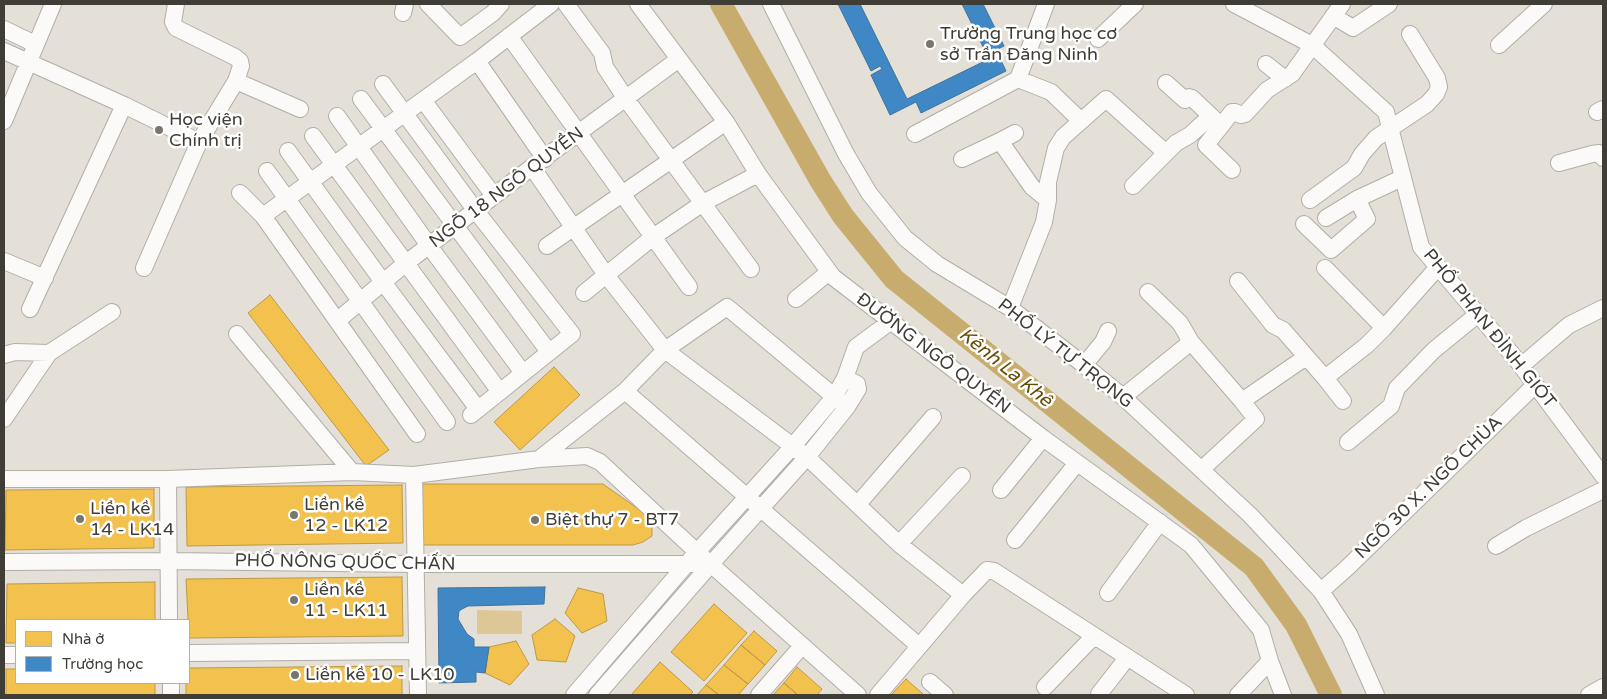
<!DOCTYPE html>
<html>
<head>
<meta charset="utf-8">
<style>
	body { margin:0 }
	#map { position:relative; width:1607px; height:699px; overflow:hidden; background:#e4e0d7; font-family:"Varela Round",sans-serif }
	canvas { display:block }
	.frame { position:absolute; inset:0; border:5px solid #403d36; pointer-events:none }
	.legend { position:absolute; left:15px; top:619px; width:175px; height:65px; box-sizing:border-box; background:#fff; border:1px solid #b3b1af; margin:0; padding:6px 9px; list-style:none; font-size:15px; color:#403d36 }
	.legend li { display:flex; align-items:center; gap:10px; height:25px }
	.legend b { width:25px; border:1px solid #b3b1af }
</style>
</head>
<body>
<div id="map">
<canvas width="1607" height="699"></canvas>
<div class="frame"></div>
<ul class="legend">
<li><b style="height:14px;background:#f2c14e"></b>Nhà ở</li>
<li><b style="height:14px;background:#3f88c5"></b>Trường học</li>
</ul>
</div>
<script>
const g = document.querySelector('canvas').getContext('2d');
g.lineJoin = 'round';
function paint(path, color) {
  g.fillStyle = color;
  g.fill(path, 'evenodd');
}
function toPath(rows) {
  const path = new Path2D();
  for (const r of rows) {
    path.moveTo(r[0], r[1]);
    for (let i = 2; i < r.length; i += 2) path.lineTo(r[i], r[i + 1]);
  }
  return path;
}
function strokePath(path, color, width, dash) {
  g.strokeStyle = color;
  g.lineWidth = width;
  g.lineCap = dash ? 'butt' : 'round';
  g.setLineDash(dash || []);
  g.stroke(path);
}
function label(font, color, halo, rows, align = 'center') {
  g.font = font + ' "Varela Round",sans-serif';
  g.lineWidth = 5;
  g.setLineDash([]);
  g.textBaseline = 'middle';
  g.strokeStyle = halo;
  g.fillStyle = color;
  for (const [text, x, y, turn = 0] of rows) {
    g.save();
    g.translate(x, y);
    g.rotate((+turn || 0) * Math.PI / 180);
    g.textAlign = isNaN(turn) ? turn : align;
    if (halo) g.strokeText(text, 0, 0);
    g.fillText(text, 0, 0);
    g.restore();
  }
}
paint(toPath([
	[477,610,522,611,522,634,477,634]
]), '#ddc797');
const homes = toPath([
	[270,295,389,450,366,466,248,313,270,295],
	[554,367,580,395,520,450,494,422,554,367],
	[422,484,603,484,644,513,652,526,652,536,643,542,633,545,422,545,422,484],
	[402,485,403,543,187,546,186,487,402,485],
	[154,489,154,548,5,550,6,490,154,489],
	[402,577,403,636,189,638,186,579,402,577],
	[155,582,155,620,16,620,16,643,6,643,7,584,155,582],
	[578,588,603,594,607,621,582,633,565,613,578,588],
	[714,604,747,633,704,681,671,652,714,604],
	[555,619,575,636,566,662,537,660,532,635,555,619],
	[754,631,777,651,765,665,741,645,754,631],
	[516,641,529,664,510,685,485,673,489,647,516,641],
	[741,645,765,665,748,684,724,665,741,645],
	[660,662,693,692,690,695,631,695,660,662],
	[724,665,748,684,738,695,719,695,706,685,724,665],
	[402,666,402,695,186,695,186,683,189,683,189,668,402,666],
	[797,667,822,689,817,695,798,695,784,683,797,667],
	[6,669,16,669,16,683,155,683,155,695,6,695,6,669],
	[906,679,923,694,922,695,891,695,906,679],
	[784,683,798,695,773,695,784,683],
	[706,685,719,695,697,695,706,685]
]);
paint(homes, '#f2c14e');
strokePath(homes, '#bd9947', 1);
const schools = toPath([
	[838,4,860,4,907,99,989,59,962,4,983,4,1004,46,996,50,1006,71,921,113,916,102,890,115,871,75,882,69,880,66,871,71,838,4],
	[545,587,544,604,468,606,462,609,459,611,458,619,467,634,474,639,474,647,489,647,485,673,476,672,476,682,439,683,438,588,545,587]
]);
paint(schools, '#3f88c5');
strokePath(schools, '#3f729a', 1);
strokePath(toPath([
	[721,4,820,180,843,216,894,279,1254,567,1296,625,1331,695]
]), '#c7ac6d', 22);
const minor = toPath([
	[428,4,460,37,493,13,501,4],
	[566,4,602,53,605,67,626,99,751,269],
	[638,4,726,122,758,174,833,277,1043,438,1191,545,1261,630,1270,661,1283,695],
	[771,4,846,154,869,193,905,238,937,264,1010,308,1084,365,1123,397,1250,515,1321,591,1349,634,1376,695],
	[1234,4,1312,45,1386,112,1421,247,1516,359,1603,476],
	[403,13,405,4],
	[1333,16,1353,28,1389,4],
	[4,29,35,44],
	[509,36,689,287],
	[1098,39,1135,4],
	[1499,45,1544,4],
	[4,51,124,105,199,142],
	[477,61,545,159],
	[1266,64,1285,79],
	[1018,79,1051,92,1081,121],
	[236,81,300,109],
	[1166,83,1185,100,1189,97,1192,98,1211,116],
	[383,84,476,211,572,334,471,415],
	[361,99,549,352],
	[423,100,494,196],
	[1597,112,1603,109],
	[337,116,430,247,523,373],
	[4,121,53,4],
	[915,134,1018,79,1046,4],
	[313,136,500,392],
	[1000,141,1015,133],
	[288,151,383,282,478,409],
	[962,159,1000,141,1032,187,1048,200],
	[1559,163,1592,154,1599,153,1603,158],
	[532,167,606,275,665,350,807,457,899,544,963,595],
	[1232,170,1206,145,1232,112,1235,112,1241,115,1245,114,1267,90,1292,74,1342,4],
	[267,171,447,422],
	[1133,186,1166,153],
	[240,193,263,216,417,434],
	[1310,200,1354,168,1362,154,1376,138,1427,104,1436,94,1439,87,1437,78,1410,34],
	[263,216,477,61,551,4],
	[1326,218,1357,199,1402,178],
	[1304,224,1331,250,1367,219,1357,199],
	[547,246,726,122],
	[4,261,45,278],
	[144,268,199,142,236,81,241,66,240,61,235,57,176,28,173,22,176,4],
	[1325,268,1384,328],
	[1238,281,1273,325,1283,330,1325,378,1343,401],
	[1148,292,1180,323,1191,342],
	[584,293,653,237,703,203,758,174],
	[796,299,829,272],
	[1010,308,1044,222,1048,200,1048,182,1056,148,1063,137,1106,99,1166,153,1176,143,1190,135,1211,116,1221,126],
	[30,309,124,105],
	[338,320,406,263,532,167,679,59],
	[237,334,352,472],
	[4,355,15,352,49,353],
	[1084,365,1103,342,1108,331],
	[1521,366,1569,325,1603,308],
	[845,378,856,347,890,322],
	[1325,378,1367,345,1384,328,1438,267],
	[625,391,919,646],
	[1123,397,1191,342,1242,401,1306,357],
	[4,419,49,353,112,312],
	[1348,442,1391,406,1397,388,1434,350,1478,314],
	[539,459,625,391,665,350,727,307,842,403],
	[1202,469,1256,419,1242,401],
	[414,475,418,695],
	[4,479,168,479,352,472,414,475,539,459,587,456,600,462,697,552,858,695],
	[168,479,169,620],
	[1001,490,1043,438],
	[858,504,933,417],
	[1015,540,1077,463],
	[899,544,962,476],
	[1496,546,1526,528,1603,490],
	[4,562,168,561,415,564,694,564],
	[1321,591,1348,567,1535,385],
	[1108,593,1160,522],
	[189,653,417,651],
	[4,655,16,655],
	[930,682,945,695],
	[171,683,171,695],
	[1045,687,1094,636],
	[1099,694,1127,658],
	[574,695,697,552,793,446,834,397,845,378,857,384,858,389,847,407,807,457,711,564,597,695],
	[759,695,802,646],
	[878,695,963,595,987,570,994,571,1186,695],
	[1238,695,1270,661],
	[1589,695,1603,687]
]);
strokePath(minor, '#b1aea7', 18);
strokePath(minor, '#fbfaf9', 16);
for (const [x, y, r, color] of [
	[930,44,5,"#79766e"],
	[159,130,5,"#79766e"],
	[294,515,5,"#79766e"],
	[80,519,5,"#79766e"],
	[535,520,5,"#79766e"],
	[294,600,5,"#79766e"],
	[295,675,5,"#79766e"]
]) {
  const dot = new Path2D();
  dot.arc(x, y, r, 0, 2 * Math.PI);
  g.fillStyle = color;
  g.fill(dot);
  strokePath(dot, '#fff', 2);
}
label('18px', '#403d36', '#fff', [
	["Trường Trung học cơ",940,34],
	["sở Trần Đăng Ninh",940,55],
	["Học viện",169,120],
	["Chính trị",169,141],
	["Liền kề",304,505],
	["12 - LK12",304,526],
	["Liền kề",90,509],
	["14 - LK14",90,530],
	["Biệt thự 7 - BT7",545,520],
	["Liền kề",304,590],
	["11 - LK11",304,611],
	["Liền kề 10 - LK10",305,675]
], 'left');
label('18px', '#403d36', '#fff', [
	["NGÕ 18 NGÔ QUYỀN",507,188,-37],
	["PHỐ PHAN ĐÌNH GIÓT",1489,329,51],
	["ĐƯỜNG NGÔ QUYỀN",933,354,37],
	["PHỐ LÝ TỰ TRỌNG",1065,354,38],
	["NGÕ 30 X. NGÕ CHÙA",1429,488,-44],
	["PHỐ NÔNG QUỐC CHẤN",345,563,1]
]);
label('italic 19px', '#654b05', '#fff', [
	["Kênh La Khê",1005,368,39]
]);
</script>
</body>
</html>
